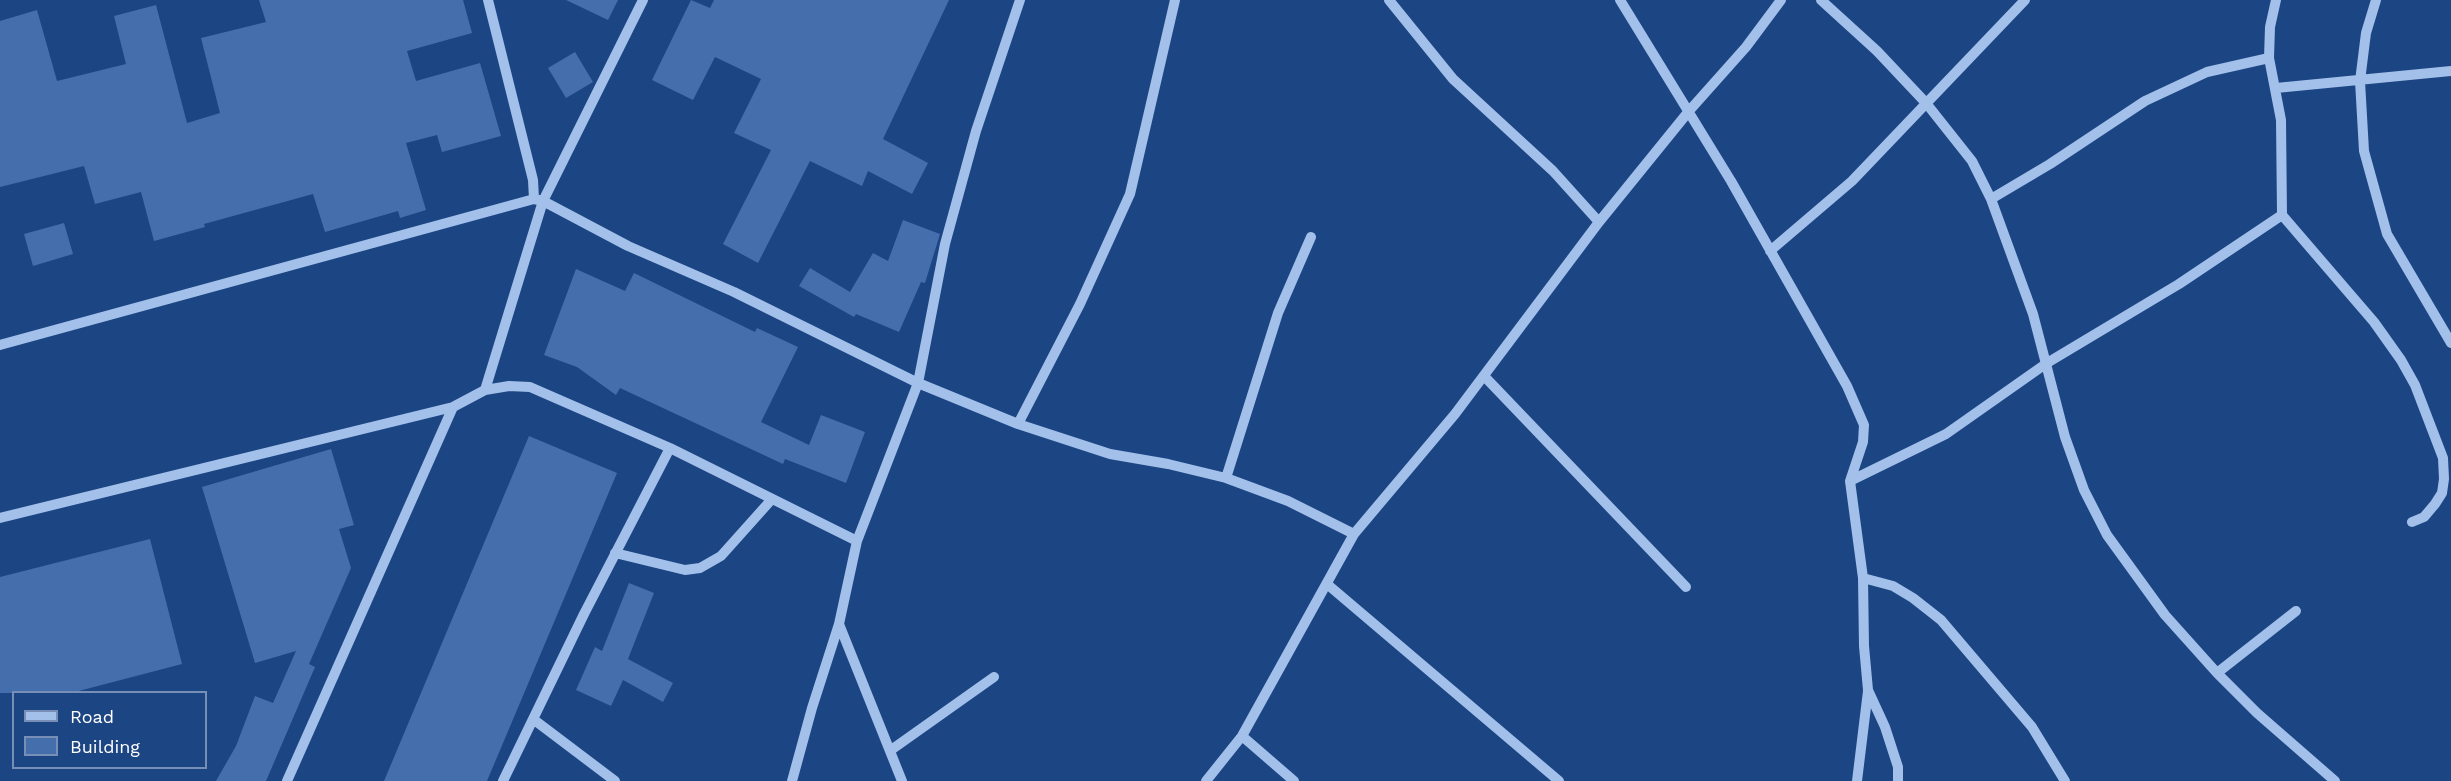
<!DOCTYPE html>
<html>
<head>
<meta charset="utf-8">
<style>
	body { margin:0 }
	#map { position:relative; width:2451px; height:781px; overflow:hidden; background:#1c4583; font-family:"Work Sans",sans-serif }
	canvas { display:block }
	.legend { position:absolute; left:12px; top:691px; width:195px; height:78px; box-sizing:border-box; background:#1c4583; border:2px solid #778fb5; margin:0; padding:8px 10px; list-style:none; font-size:18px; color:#fff }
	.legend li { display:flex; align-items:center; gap:12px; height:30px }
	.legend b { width:30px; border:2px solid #778fb5 }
</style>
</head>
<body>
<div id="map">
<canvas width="2451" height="781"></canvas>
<ul class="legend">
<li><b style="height:8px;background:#a2c0ea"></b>Road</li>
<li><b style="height:16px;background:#446fac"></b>Building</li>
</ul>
</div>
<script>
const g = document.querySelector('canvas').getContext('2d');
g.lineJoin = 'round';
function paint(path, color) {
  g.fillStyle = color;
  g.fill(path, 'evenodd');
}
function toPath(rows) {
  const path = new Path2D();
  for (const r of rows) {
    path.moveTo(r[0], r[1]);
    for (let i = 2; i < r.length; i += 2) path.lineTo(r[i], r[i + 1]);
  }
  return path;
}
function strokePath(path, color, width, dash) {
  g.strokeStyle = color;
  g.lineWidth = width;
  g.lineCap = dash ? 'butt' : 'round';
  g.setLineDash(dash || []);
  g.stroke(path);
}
paint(toPath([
	[259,0,463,0,472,33,407,51,416,81,480,63,501,136,442,152,437,135,406,143,426,210,400,218,398,211,325,232,313,194,204,224,205,227,154,241,141,192,95,204,84,166,0,187,0,21,37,10,57,81,126,64,114,16,156,5,187,123,220,113,201,38,266,22],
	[566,0,618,0,608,20],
	[691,0,710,8,714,0,949,0,883,139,928,163,912,194,868,171,862,186,810,161,758,263,723,244,771,150,734,133,761,79,715,57,693,100,652,80],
	[575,52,593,82,566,98,548,68],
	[903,220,940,234,925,283,921,282,899,332,856,314,854,317,799,286,810,268,850,292,873,253,888,261],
	[64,223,73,254,33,266,24,234],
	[576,269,625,291,634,273,755,332,757,328,798,347,761,422,809,445,821,415,865,432,846,483,785,459,783,464,620,388,616,395,577,367,544,355],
	[529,436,617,473,487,781,384,781],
	[331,449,354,525,339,529,351,568,309,664,315,667,266,781,216,781,236,746,255,696,273,703,296,651,255,663,202,487],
	[150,539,182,664,71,693,0,693,0,577],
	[629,583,654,593,628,659,673,683,663,702,623,680,611,706,576,690,595,647,602,651]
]), '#446fac');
strokePath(toPath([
	[488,0,533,180,534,199],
	[1389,0,1453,79,1553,171,1599,222],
	[1620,0,1731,181,1847,386,1864,425,1863,442,1850,481,1863,578,1864,646,1868,690,1885,727,1898,767,1898,781],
	[1821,0,1877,51,1926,103,1972,161,1991,199,2033,314,2065,437,2084,490,2107,535,2165,615,2217,673,2257,713,2335,781],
	[2276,0,2270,27,2269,58,2281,120,2282,215,2374,322,2401,360,2415,385,2443,458,2444,479,2442,493,2435,504,2424,517,2412,522],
	[2376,0,2366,33,2360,81,2364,151,2387,234,2451,343],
	[2276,88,2451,71],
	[1991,199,2050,164,2145,101,2207,72,2269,58],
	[1770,251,1852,181,2025,0],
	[0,345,534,199,543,201,628,246,734,292,918,383,1018,424,1110,454,1168,464,1226,478,1288,501,1354,534],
	[1485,377,1686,587],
	[485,390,543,201,643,0],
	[1018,424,1080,304,1130,194,1175,0],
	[1226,478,1278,313,1311,237],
	[1850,481,1946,434,2047,363,2179,284,2282,215],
	[0,518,453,407,485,390,509,386,530,387,670,448,857,541],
	[615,553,685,570,700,568,721,556,772,499],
	[1863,578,1893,586,1913,598,1941,620,2032,727,2065,781],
	[1327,584,1559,781],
	[839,624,902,781],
	[2217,673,2296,611],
	[533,719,615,781],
	[1242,736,1294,781],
	[891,750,994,677],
	[287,781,453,407],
	[503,781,584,614,670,448],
	[792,781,812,708,839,624,857,541,918,383,945,244,976,131,1020,0],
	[1206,781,1242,736,1354,534,1455,414,1599,222,1689,111,1746,47,1781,0],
	[1857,781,1868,691]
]), '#a2c0ea', 10);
</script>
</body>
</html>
